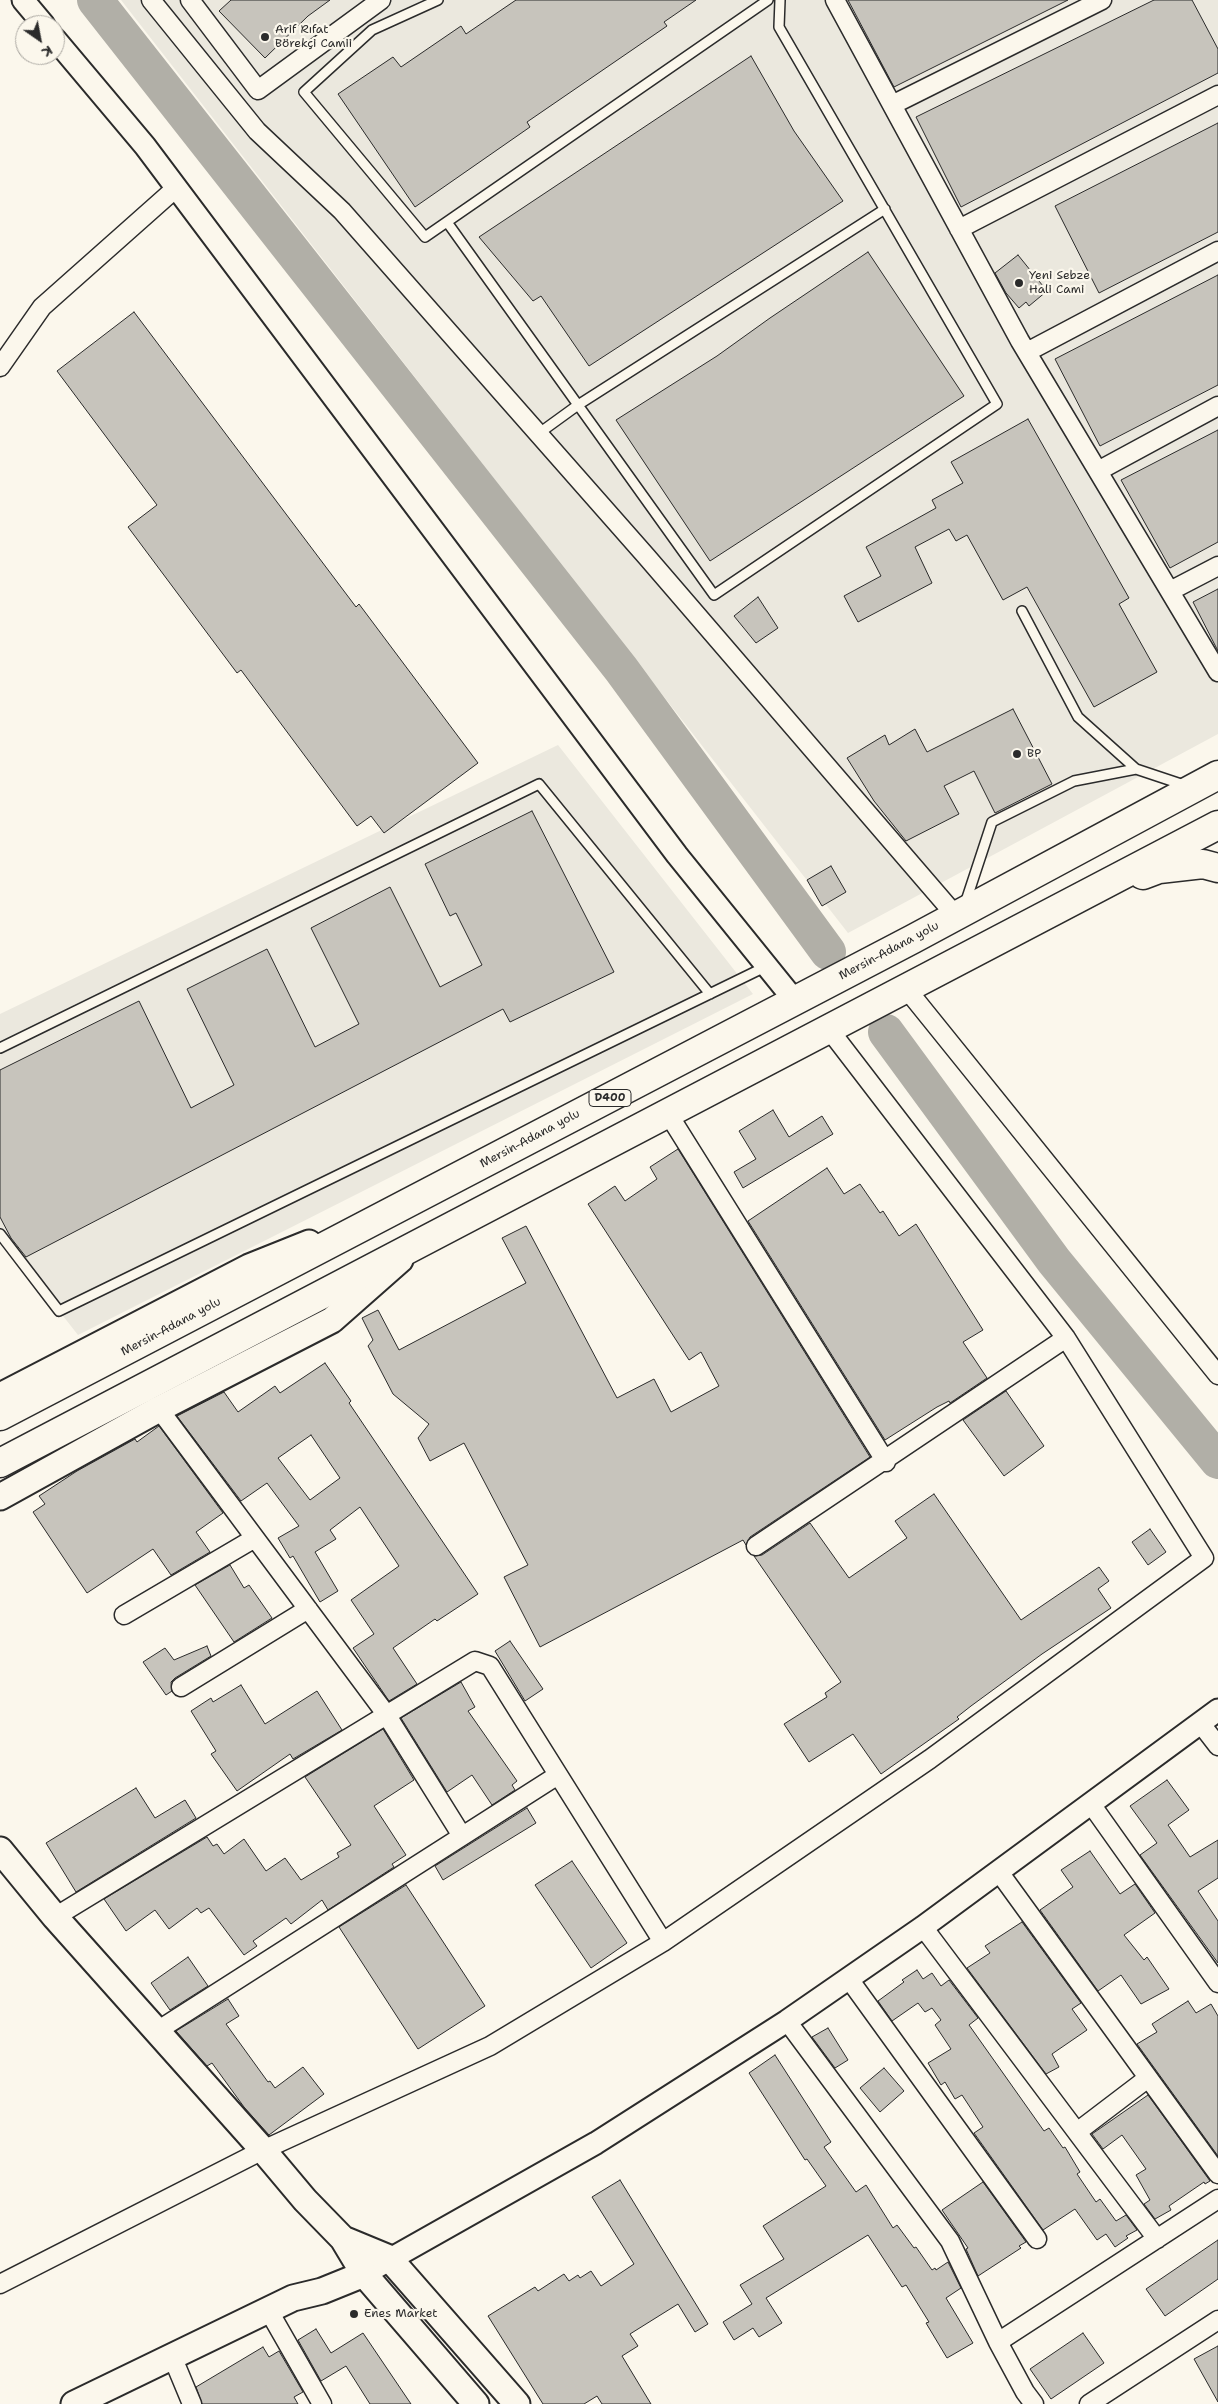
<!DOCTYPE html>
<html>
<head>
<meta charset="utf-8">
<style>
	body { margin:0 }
	#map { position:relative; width:1218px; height:2404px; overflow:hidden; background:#fbf7ec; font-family:"Shantell Sans",sans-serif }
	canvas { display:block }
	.north { position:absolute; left:15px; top:15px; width:50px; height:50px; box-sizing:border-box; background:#fbf7ec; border:1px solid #a8a59f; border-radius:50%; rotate:147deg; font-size:14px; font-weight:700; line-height:20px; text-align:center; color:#2b2b2b }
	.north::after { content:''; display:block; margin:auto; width:18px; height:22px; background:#2b2b2b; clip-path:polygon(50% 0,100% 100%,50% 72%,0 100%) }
</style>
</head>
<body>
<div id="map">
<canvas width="1218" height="2404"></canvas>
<div class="north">K</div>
</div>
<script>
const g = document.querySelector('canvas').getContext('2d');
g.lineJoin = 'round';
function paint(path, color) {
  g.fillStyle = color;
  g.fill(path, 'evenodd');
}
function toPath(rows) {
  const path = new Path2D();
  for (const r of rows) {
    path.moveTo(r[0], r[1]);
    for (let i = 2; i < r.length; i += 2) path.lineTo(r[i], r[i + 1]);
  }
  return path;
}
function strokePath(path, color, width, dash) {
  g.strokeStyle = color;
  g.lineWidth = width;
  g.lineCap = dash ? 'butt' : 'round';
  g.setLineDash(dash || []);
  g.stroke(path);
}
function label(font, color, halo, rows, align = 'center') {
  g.font = font + ' "Shantell Sans",sans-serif';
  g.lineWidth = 4.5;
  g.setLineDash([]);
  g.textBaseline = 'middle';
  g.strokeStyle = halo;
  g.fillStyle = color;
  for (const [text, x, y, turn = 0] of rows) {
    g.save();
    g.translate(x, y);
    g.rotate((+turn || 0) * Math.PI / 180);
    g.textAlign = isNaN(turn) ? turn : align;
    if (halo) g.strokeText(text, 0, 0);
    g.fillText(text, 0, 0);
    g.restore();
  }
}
paint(toPath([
	[121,0,1218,0,1218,734,848,933],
	[558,745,753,994,78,1335,0,1236,0,1014]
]), '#ebe8de');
strokePath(toPath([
	[95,0,621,669,828,952],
	[886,1032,1054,1261,1218,1461]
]), '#b1afa7', 36);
const building = toPath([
	[231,0,330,0,308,16,265,58,219,11,231,0],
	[516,0,696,0,664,22,667,26,527,122,530,127,415,207,338,94,393,57,401,67,461,26,466,34,516,0],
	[848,0,1068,0,894,87,848,0],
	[1154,0,1192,0,1218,49,1218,73,961,207,916,117,1154,0],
	[751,56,794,131,843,201,589,366,541,296,533,301,479,237,751,56],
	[1218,123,1218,232,1099,293,1055,206,1218,123],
	[868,252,964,396,710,561,616,420,717,356,770,318,868,252],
	[1018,255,1047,291,1029,306,1026,302,1019,308,1006,293,995,273,1018,255],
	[1218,275,1218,385,1100,446,1055,359,1218,275],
	[134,312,356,607,359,604,478,763,384,833,371,816,357,826,241,670,237,673,128,527,157,505,57,371,134,312],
	[1028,419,1129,598,1119,604,1157,672,1094,707,1027,587,1003,600,967,535,956,541,949,529,915,547,932,583,858,622,844,596,881,576,866,547,936,508,932,500,963,483,951,462,1028,419],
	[1218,430,1218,542,1170,568,1121,480,1218,430],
	[1218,589,1218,651,1193,602,1218,589],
	[758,597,778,628,756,643,734,616,758,597],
	[1013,709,1052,784,995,813,974,771,944,786,959,814,906,841,874,801,847,758,885,735,889,745,915,729,927,752,1013,709],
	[532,811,614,972,510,1022,503,1009,26,1257,11,1238,0,1217,0,1070,139,1001,191,1108,234,1085,187,989,267,949,315,1047,359,1024,311,928,390,887,440,987,482,965,456,913,450,916,425,864,532,811],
	[831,866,846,892,822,906,807,880,831,866],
	[773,1110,789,1137,822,1116,833,1134,743,1188,734,1172,756,1159,739,1131,773,1110],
	[678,1149,870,1457,750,1537,746,1545,743,1540,540,1647,504,1577,528,1565,464,1443,430,1461,418,1438,429,1424,393,1394,368,1346,373,1340,362,1318,378,1310,399,1350,526,1283,502,1238,526,1226,617,1398,654,1379,671,1412,719,1386,701,1352,689,1360,588,1204,615,1186,625,1201,657,1179,650,1167,678,1149],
	[827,1168,844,1194,860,1184,880,1213,883,1211,899,1236,916,1224,983,1330,963,1342,987,1378,950,1403,949,1401,937,1407,885,1440,748,1221,827,1168],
	[325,1363,351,1401,349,1403,478,1594,437,1621,435,1619,393,1648,417,1684,389,1701,353,1648,374,1634,351,1600,399,1566,360,1507,330,1530,336,1539,315,1552,338,1591,320,1602,293,1556,290,1558,278,1538,299,1526,267,1483,241,1501,177,1416,224,1392,238,1412,275,1386,280,1393,325,1363],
	[311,1435,340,1478,310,1500,278,1458,311,1435],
	[1006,1391,1044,1446,1004,1476,963,1420,1006,1391],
	[159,1426,223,1513,196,1532,210,1552,171,1575,153,1549,87,1593,33,1512,45,1504,39,1496,77,1471,135,1439,137,1442,159,1426],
	[934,1494,1021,1620,1099,1567,1109,1581,1098,1589,1111,1608,1042,1654,971,1706,957,1717,959,1719,881,1774,853,1734,809,1762,784,1724,827,1697,825,1693,841,1682,754,1556,762,1555,810,1523,849,1578,907,1538,895,1521,934,1494],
	[1150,1529,1166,1552,1148,1565,1132,1542,1150,1529],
	[230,1565,244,1588,249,1585,272,1618,234,1642,195,1585,230,1565],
	[510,1641,543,1689,525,1701,495,1651,510,1641],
	[207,1646,211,1656,175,1678,171,1682,172,1691,166,1695,143,1662,165,1648,174,1660,207,1646],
	[461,1682,475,1707,468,1711,517,1781,512,1785,515,1790,492,1805,472,1775,447,1792,401,1718,461,1682],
	[241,1685,265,1724,317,1691,342,1730,293,1759,290,1754,237,1791,211,1754,216,1751,191,1711,211,1698,213,1702,241,1685],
	[383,1729,414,1780,374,1806,406,1855,392,1864,394,1867,328,1910,322,1900,291,1924,286,1918,253,1941,257,1946,244,1955,209,1908,201,1913,197,1908,169,1929,155,1910,126,1931,104,1899,207,1837,213,1846,217,1844,224,1854,244,1839,266,1871,285,1858,301,1880,339,1857,337,1853,351,1845,305,1777,383,1729],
	[1167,1780,1189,1810,1168,1825,1190,1857,1218,1840,1218,1878,1198,1891,1218,1921,1218,1963,1140,1855,1157,1843,1130,1806,1167,1780],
	[136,1788,155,1818,185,1800,196,1818,76,1892,46,1843,136,1788],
	[527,1808,536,1823,443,1880,435,1866,527,1808],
	[1090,1851,1120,1894,1135,1884,1155,1913,1124,1935,1144,1960,1147,1957,1169,1989,1141,2004,1121,1975,1098,1991,1040,1910,1073,1887,1061,1870,1090,1851],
	[572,1861,627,1943,591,1968,535,1885,572,1861],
	[406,1885,485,2006,418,2049,339,1927,406,1885],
	[1022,1922,1081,2003,1072,2009,1087,2030,1052,2054,1059,2067,1046,2074,967,1968,990,1953,985,1946,1022,1922],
	[188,1957,208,1986,170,2010,151,1983,188,1957],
	[917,1970,923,1979,932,1973,941,1986,949,1980,978,2018,969,2025,1044,2131,1049,2128,1063,2148,1065,2147,1080,2172,1077,2174,1096,2202,1100,2199,1116,2221,1126,2215,1137,2230,1126,2236,1128,2238,1115,2247,1106,2234,1097,2240,1075,2209,1043,2230,974,2133,983,2127,962,2095,955,2099,945,2082,941,2085,928,2063,951,2049,935,2025,941,2020,932,2008,925,2012,918,2003,892,2021,878,2001,904,1982,902,1980,917,1970],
	[228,1999,239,2016,226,2024,268,2082,270,2081,275,2088,303,2067,324,2094,269,2135,244,2107,212,2063,207,2066,176,2031,228,1999],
	[1188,2001,1196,2013,1211,2004,1218,2016,1218,2156,1137,2044,1157,2032,1152,2024,1188,2001],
	[828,2028,848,2060,835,2068,812,2037,828,2028],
	[775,2055,831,2142,824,2147,856,2192,866,2185,893,2228,897,2225,914,2248,916,2247,932,2270,935,2268,936,2270,948,2262,961,2288,946,2298,973,2343,947,2358,926,2323,929,2322,906,2285,902,2287,868,2235,766,2298,782,2323,759,2337,753,2328,734,2340,723,2322,752,2304,740,2285,784,2259,763,2226,826,2186,807,2159,805,2160,749,2073,775,2055],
	[884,2068,904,2091,880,2112,860,2088,884,2068],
	[1148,2095,1210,2181,1205,2184,1204,2182,1169,2206,1171,2210,1155,2219,1144,2204,1150,2200,1136,2175,1146,2169,1122,2135,1103,2149,1092,2134,1148,2095],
	[620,2180,708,2324,695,2332,678,2304,630,2334,638,2346,622,2356,651,2404,602,2404,597,2396,584,2404,543,2404,488,2316,535,2287,538,2291,564,2274,569,2281,578,2275,580,2278,591,2271,601,2286,634,2264,592,2197,620,2180],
	[983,2182,1026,2242,1019,2246,1021,2248,978,2276,966,2249,968,2248,942,2210,983,2182],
	[1218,2240,1218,2279,1165,2316,1146,2289,1218,2240],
	[316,2329,331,2353,363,2333,411,2404,370,2404,346,2366,321,2381,298,2340,316,2329],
	[1083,2333,1104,2363,1051,2399,1030,2369,1083,2333],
	[1218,2346,1218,2402,1194,2359,1218,2346],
	[263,2347,269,2357,279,2351,303,2392,294,2397,298,2404,202,2404,196,2387,263,2347]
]);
paint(building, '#c7c4bc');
strokePath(building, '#2b2b2b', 1);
const service = toPath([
	[438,0,372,30,304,92,425,237,768,0],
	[447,222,714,595,997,404,779,27,780,0],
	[538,434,578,405,885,209],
	[1022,611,1078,717,1136,769],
	[965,904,992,822,1074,781,1136,769,1187,786],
	[0,1048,539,784,710,994],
	[0,1234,59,1311,767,966]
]);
const minor = toPath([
	[151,0,257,131,342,211,646,556,956,916],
	[190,0,258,90,381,0],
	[835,0,1020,341,1218,672],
	[892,105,1102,0],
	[959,229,1218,95],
	[1027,352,1218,251],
	[0,367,42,307,176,188],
	[1098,471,1218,406],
	[1170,591,1218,566],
	[905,987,1218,1375],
	[667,1112,886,1462],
	[159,1409,386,1714,462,1836],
	[756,1546,1066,1338],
	[124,1615,255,1538],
	[181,1687,308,1609],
	[1201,1724,1218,1746],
	[1091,1804,1218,1983],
	[999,1872,1218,2174],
	[55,1917,475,1661,490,1666,663,1942],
	[923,1927,1157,2239],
	[849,1979,1037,2239],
	[787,2021,950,2241,998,2342,1025,2392,1034,2404],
	[157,2031,558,1775],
	[1077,2132,1148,2078],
	[0,2284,263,2150,490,2046,663,1942,930,1759,1204,1558,1066,1338,828,1028],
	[274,2320,322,2404],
	[998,2342,1218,2199],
	[177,2368,192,2404],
	[1089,2404,1218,2320]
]);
const tertiary = toPath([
	[23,0,44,25],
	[55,39,145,146,677,855,795,1001],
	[364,2274,596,2143,787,2021,923,1927,1218,1710]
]);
const secondary = toPath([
	[0,1396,249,1267,309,1243],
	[0,1497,159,1409,332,1320,400,1260],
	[0,1850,55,1917,263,2150,305,2200,343,2239,364,2274,476,2404],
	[343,2239,389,2258,517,2404],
	[74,2404,293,2298,322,2291,364,2274]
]);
const trunk = toPath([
	[1143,875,1159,869,1203,864,1218,868],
	[0,1416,913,939,1218,775],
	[0,1463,1218,825]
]);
strokePath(service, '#2b2b2b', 12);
strokePath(minor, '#2b2b2b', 21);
strokePath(tertiary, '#2b2b2b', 25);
strokePath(secondary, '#2b2b2b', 29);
strokePath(trunk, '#2b2b2b', 31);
strokePath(service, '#fbf7ec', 9);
strokePath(minor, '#fbf7ec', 18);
strokePath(tertiary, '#fbf7ec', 21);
strokePath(secondary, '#fbf7ec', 25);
strokePath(trunk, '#fbf7ec', 28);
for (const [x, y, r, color] of [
	[265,37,5,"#2b2b2b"],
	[1019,283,5,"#2b2b2b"],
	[1017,754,5,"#2b2b2b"],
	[354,2314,5,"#2b2b2b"]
]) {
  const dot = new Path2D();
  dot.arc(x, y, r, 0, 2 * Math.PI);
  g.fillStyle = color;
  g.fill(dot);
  strokePath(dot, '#fbf7ec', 2);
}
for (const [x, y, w] of [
	[610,1098,42]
]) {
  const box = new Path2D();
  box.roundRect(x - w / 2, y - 8.5, w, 17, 4);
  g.fillStyle = '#fbf7ec';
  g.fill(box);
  strokePath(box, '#2b2b2b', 1);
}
label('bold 11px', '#2b2b2b', null, [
	["D400",610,1098]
]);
label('12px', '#2b2b2b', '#fbf7ec', [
	["Arif Rıfat",275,30],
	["Börekçi Camii",275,44],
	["Yeni Sebze",1029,276],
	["Hali Cami",1029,290],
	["BP",1027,754],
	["Enes Market",364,2314]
], 'left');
label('12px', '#2b2b2b', '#fbf7ec', [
	["Mersin-Adana yolu",889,951,-28],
	["Mersin-Adana yolu",530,1139,-28],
	["Mersin-Adana yolu",171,1327,-28]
]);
</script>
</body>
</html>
